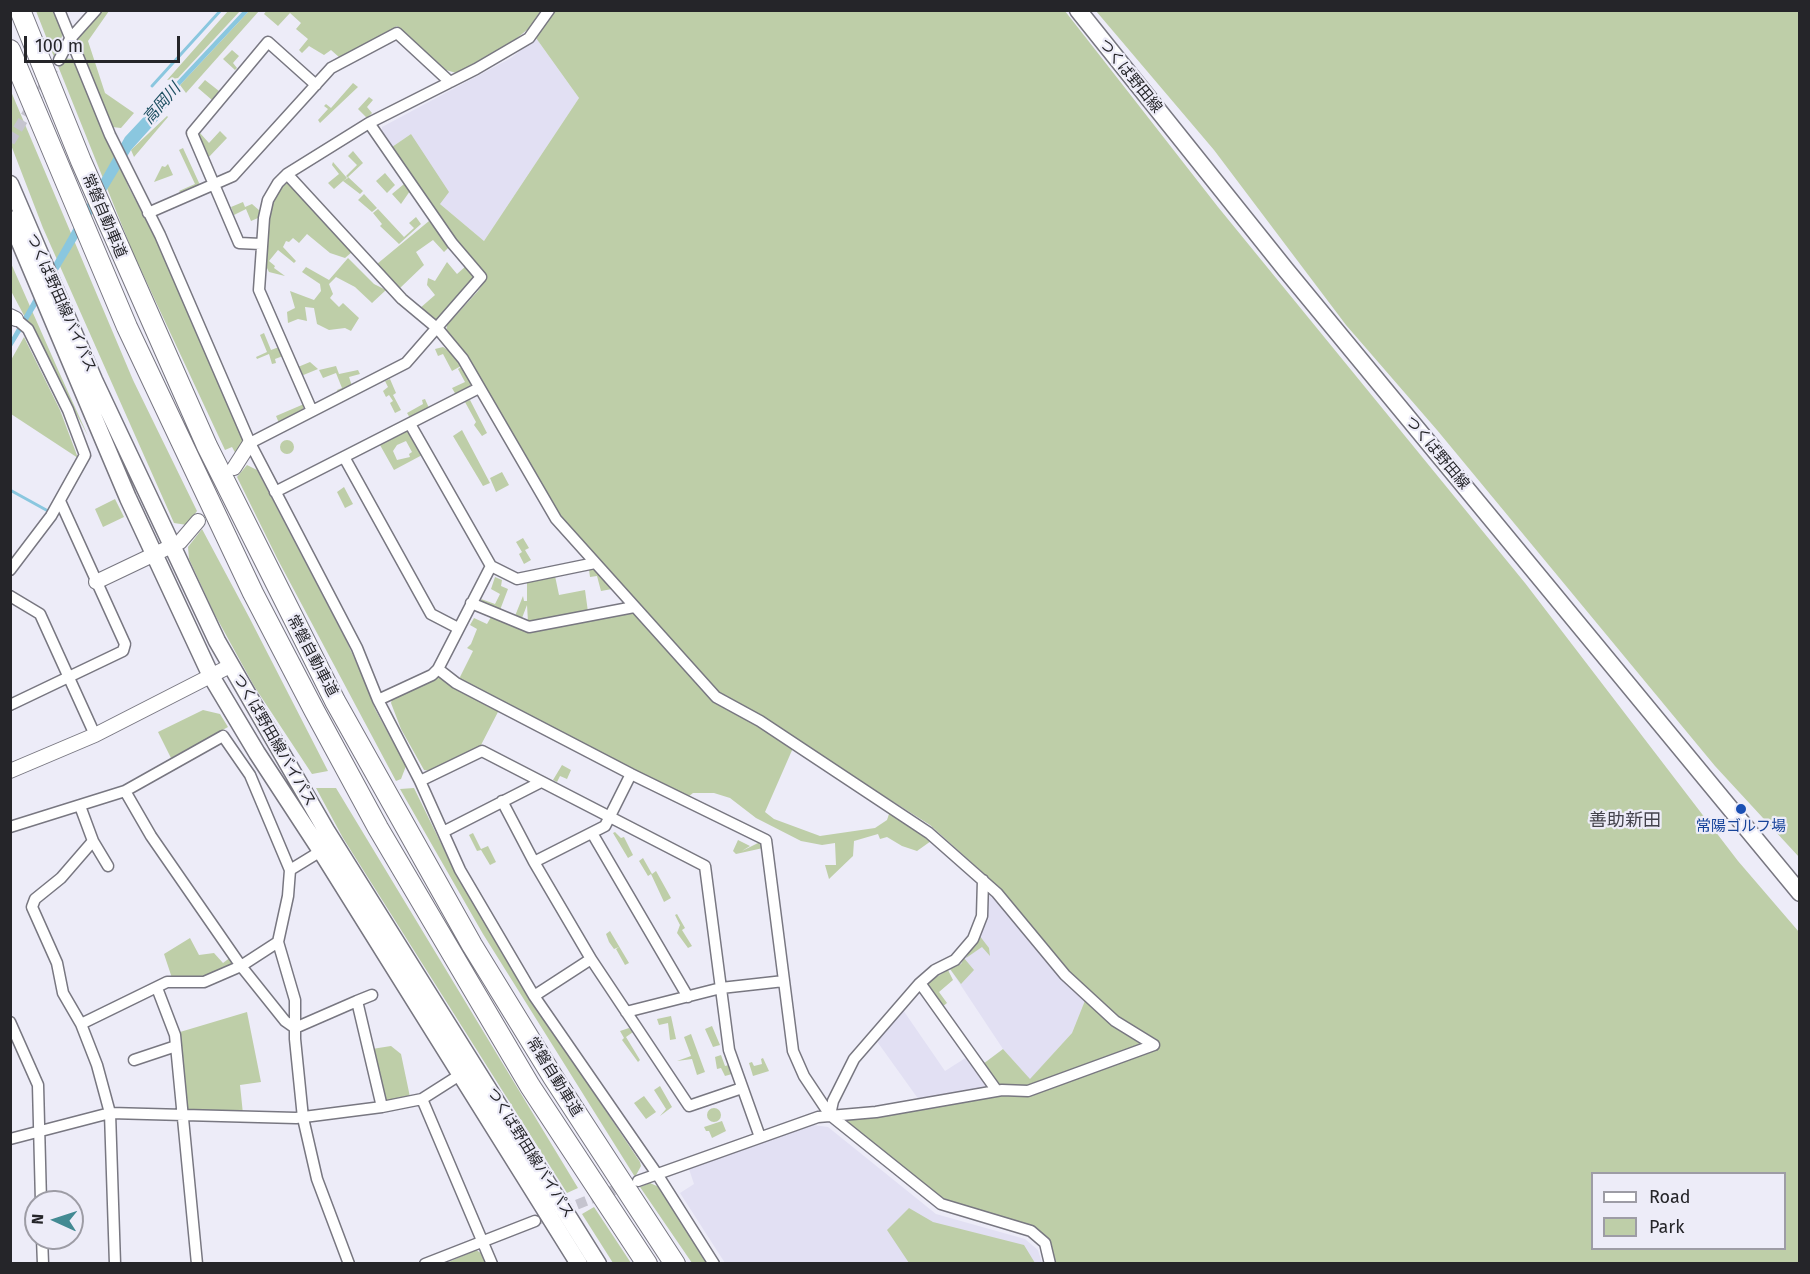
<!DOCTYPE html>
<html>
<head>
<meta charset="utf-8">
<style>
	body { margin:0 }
	#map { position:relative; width:1810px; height:1274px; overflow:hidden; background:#edecf8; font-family:"Fira Sans",sans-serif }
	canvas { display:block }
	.frame { position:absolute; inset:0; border:12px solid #252529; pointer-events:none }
	.legend { position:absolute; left:1591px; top:1172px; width:195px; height:78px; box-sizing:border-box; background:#edecf8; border:2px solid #9d9ca5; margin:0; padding:8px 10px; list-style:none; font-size:18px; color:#252529 }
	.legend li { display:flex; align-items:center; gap:12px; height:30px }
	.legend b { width:30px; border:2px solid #9d9ca5 }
	.north { position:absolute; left:24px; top:1190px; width:60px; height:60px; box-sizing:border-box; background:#edecf8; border:2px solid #9d9ca5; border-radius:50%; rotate:273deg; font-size:16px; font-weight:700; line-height:24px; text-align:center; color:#252529 }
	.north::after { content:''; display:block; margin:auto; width:21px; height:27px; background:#438a93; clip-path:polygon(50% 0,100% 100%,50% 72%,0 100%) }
	.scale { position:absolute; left:24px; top:36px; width:156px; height:27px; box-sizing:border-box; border:3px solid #252529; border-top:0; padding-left:8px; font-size:18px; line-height:21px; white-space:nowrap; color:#252529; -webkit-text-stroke:4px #edecf8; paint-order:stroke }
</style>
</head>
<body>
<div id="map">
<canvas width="1810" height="1274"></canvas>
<div class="frame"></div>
<ul class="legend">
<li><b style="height:8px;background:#fff"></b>Road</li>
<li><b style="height:16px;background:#becea8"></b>Park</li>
</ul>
<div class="north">N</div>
<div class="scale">100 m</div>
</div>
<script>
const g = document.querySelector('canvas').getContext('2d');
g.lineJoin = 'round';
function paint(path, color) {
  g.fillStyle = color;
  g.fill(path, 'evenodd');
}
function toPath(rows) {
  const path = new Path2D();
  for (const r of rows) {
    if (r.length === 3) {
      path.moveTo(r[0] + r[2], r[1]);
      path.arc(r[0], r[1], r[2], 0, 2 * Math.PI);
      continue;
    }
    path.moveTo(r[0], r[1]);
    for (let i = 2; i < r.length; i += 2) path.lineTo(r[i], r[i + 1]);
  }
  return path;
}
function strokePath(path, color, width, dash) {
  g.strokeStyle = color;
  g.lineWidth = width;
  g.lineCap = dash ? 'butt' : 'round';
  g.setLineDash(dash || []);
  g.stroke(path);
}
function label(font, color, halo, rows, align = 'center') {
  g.font = font + ' "Fira Sans","Noto Sans JP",sans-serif';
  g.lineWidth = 4.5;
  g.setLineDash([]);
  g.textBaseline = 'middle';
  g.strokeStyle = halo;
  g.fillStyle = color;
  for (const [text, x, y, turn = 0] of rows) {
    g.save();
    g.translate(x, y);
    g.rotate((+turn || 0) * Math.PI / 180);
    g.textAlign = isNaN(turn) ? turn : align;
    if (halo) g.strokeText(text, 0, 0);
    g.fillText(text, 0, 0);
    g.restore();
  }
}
paint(toPath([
	[536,38,579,98,484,241,440,204,411,134,392,147,382,132,382,127,511,58],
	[994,893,1086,998,1072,1033,1030,1080,1003,1049,950,969,961,964,979,935,988,896],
	[903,1010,945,1071,967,1057,988,1088,919,1100,876,1040],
	[813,1125,828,1127,936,1214,1025,1239,1038,1250,1042,1263,725,1263,680,1193,694,1184,689,1169]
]), '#e2e0f3');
paint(toPath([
	[267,10,380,11,543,11,533,25,511,43,456,73,446,70,397,26,340,58,331,50,324,55,309,46,302,53,299,50,308,39,296,29,301,23,290,13,278,26,264,14],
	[36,11,54,11,64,31,54,57],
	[100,11,109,11,88,41,105,93,134,113,121,128,112,127,76,39],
	[228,11,240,11,178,78,167,80],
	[249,11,259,11,186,93,180,85],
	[555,11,1065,11,1218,207,1525,583,1738,861,1799,932,1799,1263,1056,1263,1049,1240,944,1200,849,1126,846,1121,848,1117,990,1095,1019,1094,1152,1051,1068,971,1000,888,930,825,791,737,793,748,765,812,774,819,820,836,875,828,887,820,890,811,931,841,917,851,902,846,887,837,880,839,878,834,854,841,853,856,829,879,825,865,836,865,835,843,822,845,801,841,756,818,730,798,714,793,693,793,688,797,459,679,473,651,467,648,471,644,477,629,470,625,474,618,487,624,491,617,526,631,634,613,641,605,562,519,446,333,447,325,478,291,486,279,485,273,446,230,392,147,411,134,449,192,440,204,484,241,579,98,536,38],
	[1592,1174,1784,1174,1784,1248,1592,1248],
	[1096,11,1799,11,1799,857,1715,766,1437,430,1346,325,1214,150],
	[232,50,239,56,233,63,237,68,235,70,223,59],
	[63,58,72,59,78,67,129,188,152,231,244,439,237,456,232,447,225,450,133,253,58,66],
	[205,80,219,91,212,100,198,88],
	[353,83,358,87,320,123,318,120,328,109,324,106,326,104,331,108],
	[10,89,133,380,197,511,187,525,174,523,43,228,11,145],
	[369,97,373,100,367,107,372,113,367,118,358,109],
	[167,116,168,117,134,157,131,150],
	[220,131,227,138,208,158,198,136,200,133,209,143],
	[183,148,200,185,181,193,179,191,195,184,179,150],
	[353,151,363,163,348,177,363,191,360,194,343,181,334,189,328,183,339,174,332,165,333,162,347,178,343,181,348,178,346,176,357,165,348,156],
	[168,164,173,175,154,182,162,166,165,167],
	[385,173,395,185,387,193,376,181],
	[288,182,291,182,352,252,345,258,330,253,307,234,299,243,293,238,289,242,286,241,283,247,296,261,294,263,278,250,269,261,275,266,274,268,285,276,269,272,266,266,271,205,280,189],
	[404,184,410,191,401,204,392,194],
	[364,194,377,208,372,212,358,200],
	[243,202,245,207,252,204,260,211,258,218,251,221,246,209,234,215,231,207],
	[378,209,404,237,414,228,409,223,416,217,421,224,399,244,380,226,382,224,373,213],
	[429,221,450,246,444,252,433,240,416,252,424,265,399,289,377,264],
	[348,258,374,284,386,290,372,303,355,287,336,277,329,284,333,294,330,298,339,307,343,303,359,318,351,331,345,328,329,330,317,324,314,308,305,307,307,321,298,319,288,323,287,312,295,308,290,291,314,300,321,291,320,284,302,272,306,267,329,280],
	[10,261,59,372,88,436,11,291],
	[447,262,457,274,466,266,474,279,438,322,433,321,419,309,435,295,427,285,428,278,435,281],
	[264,333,271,350,279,347,283,356,275,359,276,363,272,364,269,354,257,359,256,357,267,352,260,335],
	[24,337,60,410,78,458,11,414,11,360],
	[443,347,449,351,461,366,452,371,443,354,438,356,435,349],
	[310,362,318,369,301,376,298,367],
	[336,366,339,374,358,370,360,374,349,377,352,386,338,393,337,390,342,388,336,373,323,378,319,370],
	[461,367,471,384,469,388,456,395,452,388,465,382,458,369],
	[390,379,396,393,393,395,401,410,395,413,390,403,393,401,389,395,386,397,383,391,388,387,385,381],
	[425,399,429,408,410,418,407,413,423,404,422,400],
	[470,400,487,433,482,436,474,425,476,422,465,402],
	[304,404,303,411,279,423,276,416],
	[462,430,490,483,483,486,453,436],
	[407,431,411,432,424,454,394,470,380,445],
	[406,441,412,452,409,454,410,457,397,460,393,451,397,445],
	[287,447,7],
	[247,465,257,470,346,640,365,682,375,709,406,766,401,779,396,781,278,560,237,477],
	[502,472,509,485,496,492,490,478],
	[344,487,353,504,345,508,337,492],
	[115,499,124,517,103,527,95,509],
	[202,529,249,617,328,771,312,774,254,686,214,613,189,559,188,547],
	[523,538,529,548,525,550,531,560,524,564,519,554,522,552,516,542],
	[589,570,595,570,612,589,601,591,597,576,590,577],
	[555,576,559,595,585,590,588,612,528,622,527,605,522,618,515,616,523,596,524,601,527,601,527,580],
	[495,577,502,580,501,586,508,589,500,610,482,602,481,599,495,604,500,594,491,589],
	[436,677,441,677,454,688,499,710,481,745,430,771,424,770,401,729,391,703,392,699],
	[203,710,220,714,228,727,171,758,158,732],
	[562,765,571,770,567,779,560,776,557,782,553,780],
	[316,788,336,788,578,1188,567,1193,343,838],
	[414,788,454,870,487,926,531,999,640,1162,641,1166,635,1177,483,934,400,789],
	[615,832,621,838,624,837,633,855,628,858,613,833],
	[473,833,481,849,488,846,496,862,490,865,481,850,477,851,469,835],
	[738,840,750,846,742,851,760,842,763,848,736,854,733,851],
	[643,858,652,874,656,871,671,898,664,902,651,874,648,876,639,861],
	[677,914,685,928,682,930,692,946,688,948,677,933,680,925,675,915],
	[610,931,629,963,625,965,616,949,619,947,614,949,609,942,606,934],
	[979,935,989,948,990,956,982,947,966,958],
	[190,938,199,955,214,953,223,963,231,957,233,964,207,977,172,978,164,954],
	[964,958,974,970,961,984,950,969,961,964],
	[948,970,953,980,939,992,947,1003,942,1007,928,988,928,982],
	[1086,998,1141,1045,1029,1089,1001,1087,983,1064,1003,1049,1030,1079,1072,1033],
	[247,1012,261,1082,240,1085,243,1114,185,1110,180,1032],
	[671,1016,676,1039,670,1040,668,1023,659,1025,657,1019],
	[712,1026,720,1045,713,1047,705,1029],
	[629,1028,633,1032,626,1037,640,1060,638,1062,622,1040,624,1038,620,1031],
	[691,1034,705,1072,697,1075,692,1059,677,1061,691,1056,684,1037],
	[391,1046,401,1054,410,1097,388,1102,385,1100,372,1049],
	[721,1055,725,1066,729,1065,732,1074,725,1076,721,1068,717,1069,715,1057],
	[763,1058,769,1071,753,1076,749,1063,752,1062,754,1066,762,1064,761,1059],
	[660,1086,672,1107,660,1116,666,1109,654,1090],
	[644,1096,656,1112,646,1119,634,1103],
	[714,1115,7],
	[722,1121,726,1131,712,1138,709,1131,706,1131,704,1127],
	[650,1183,659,1187,708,1263,692,1263,640,1187],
	[594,1207,631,1263,632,1263,613,1263,582,1214],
	[909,1208,933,1222,1024,1245,1035,1263,909,1263,887,1230],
	[476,1250,481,1253,486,1263,444,1264]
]), '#becea8');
paint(toPath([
	[243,11,249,11,180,85,159,119,131,150,11,348,11,339,125,137]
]), '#8ac7df');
strokePath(toPath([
	[152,86,221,10],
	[10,490,48,511]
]), '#8ac7df', 3);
strokePath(toPath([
	[10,142,59,60],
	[535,1221,627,1185]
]), '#c5c4cf', 10, [10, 5]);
const minor = toPath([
	[59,10,110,135,160,235,250,443,357,648,378,700,420,781,460,870,534,996,657,1174,714,1264],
	[59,60,70,39,96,10],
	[287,174,402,299,438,329,463,359,556,519,716,697,760,721,929,833,997,893,1065,975,1115,1021,1154,1045],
	[148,213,233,176,331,68,397,33,450,82],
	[261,244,239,243,192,133,268,42,316,85],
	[312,411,259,290,264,218,268,200,278,183,287,174,369,123,476,69,529,38,549,10],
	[250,443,406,363,481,277,452,243,369,123],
	[344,457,431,614,458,628],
	[275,492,479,388],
	[491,566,517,579,595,563],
	[10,570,51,516,85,455,68,410,28,329,16,319],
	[10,596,40,614,95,735],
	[471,603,529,627,634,607],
	[438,669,456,683,631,774,766,840,793,1051,804,1076,830,1115,941,1204,1031,1231,1045,1243,1050,1264],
	[378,700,432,675,438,669,491,566,410,424],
	[10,705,123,651,125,644,60,501],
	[420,781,482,751,705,866,729,1050,760,1137],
	[125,791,151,836,241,966,285,1021,295,1028,357,1001,382,1107],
	[502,801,534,862,591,959],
	[80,806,93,841,61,878,35,899,32,907,57,963,63,993,81,1024],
	[10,827,125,791,223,736,250,775,290,870,288,896,278,942,295,1000,295,1039,303,1118,317,1179,349,1264],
	[443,832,541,782],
	[592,833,688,997],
	[93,841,108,866],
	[534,862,605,826,631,774],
	[290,870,321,851],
	[920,983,997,1091],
	[157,988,175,1035,197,1264],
	[534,996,591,959,689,1106,742,1088],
	[357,1001,372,995],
	[626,1012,721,988,784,981],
	[10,1022,38,1085,41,1202],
	[134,1060,176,1046],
	[422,1099,492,1264],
	[830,1115,833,1101,854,1059,919,984,935,970,955,960,973,939,982,916,983,880],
	[10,1139,110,1113,296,1118,382,1107,422,1099,466,1071],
	[638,1181,818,1117,876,1112,1002,1090,1028,1091,1154,1045],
	[42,1238,43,1264],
	[115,1264,110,1113,97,1065,81,1024,167,982,204,982,241,966,278,942],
	[425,1264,535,1221]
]);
const tertiary = toPath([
	[10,316,16,319],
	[234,468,250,443],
	[96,582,180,542,198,521],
	[10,771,95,735,230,666]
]);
const primary = toPath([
	[1078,10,1286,270,1800,893],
	[10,184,94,380,217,641,326,830,598,1264],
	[10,219,128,498,211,676,257,753,321,851,579,1264]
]);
const motorway = toPath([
	[20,10,81,161,207,446,335,701,472,945,553,1077,675,1264],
	[10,50,127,327,253,593,314,710,378,828,530,1086,647,1264]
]);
strokePath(minor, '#787781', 13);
strokePath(tertiary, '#787781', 16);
strokePath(primary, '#787781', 19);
strokePath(motorway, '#787781', 22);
strokePath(minor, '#fff', 10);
strokePath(tertiary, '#fff', 14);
strokePath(primary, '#fff', 16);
strokePath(motorway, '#fff', 20);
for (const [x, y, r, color] of [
	[1741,809,6,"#1a4fb4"]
]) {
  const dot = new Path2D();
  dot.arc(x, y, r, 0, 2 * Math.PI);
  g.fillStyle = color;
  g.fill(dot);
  strokePath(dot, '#edecf8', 2);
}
label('15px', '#252529', '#edecf8', [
	["つくば野田線",1130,76,51],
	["常磐自動車道",104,216,67],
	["つくば野田線バイパス",61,303,66],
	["つくば野田線",1437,453,50],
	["常磐自動車道",312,656,62],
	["つくば野田線バイパス",274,740,60],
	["常磐自動車道",554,1077,58],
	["つくば野田線バイパス",530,1153,58]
]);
label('15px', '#164399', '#edecf8', [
	["常陽ゴルフ場",1741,827]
]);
label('italic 16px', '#1e5062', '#edecf8', [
	["高岡川",162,104,-49]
]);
label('18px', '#43424b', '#edecf8', [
	["善助新田",1625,821]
]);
</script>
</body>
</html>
